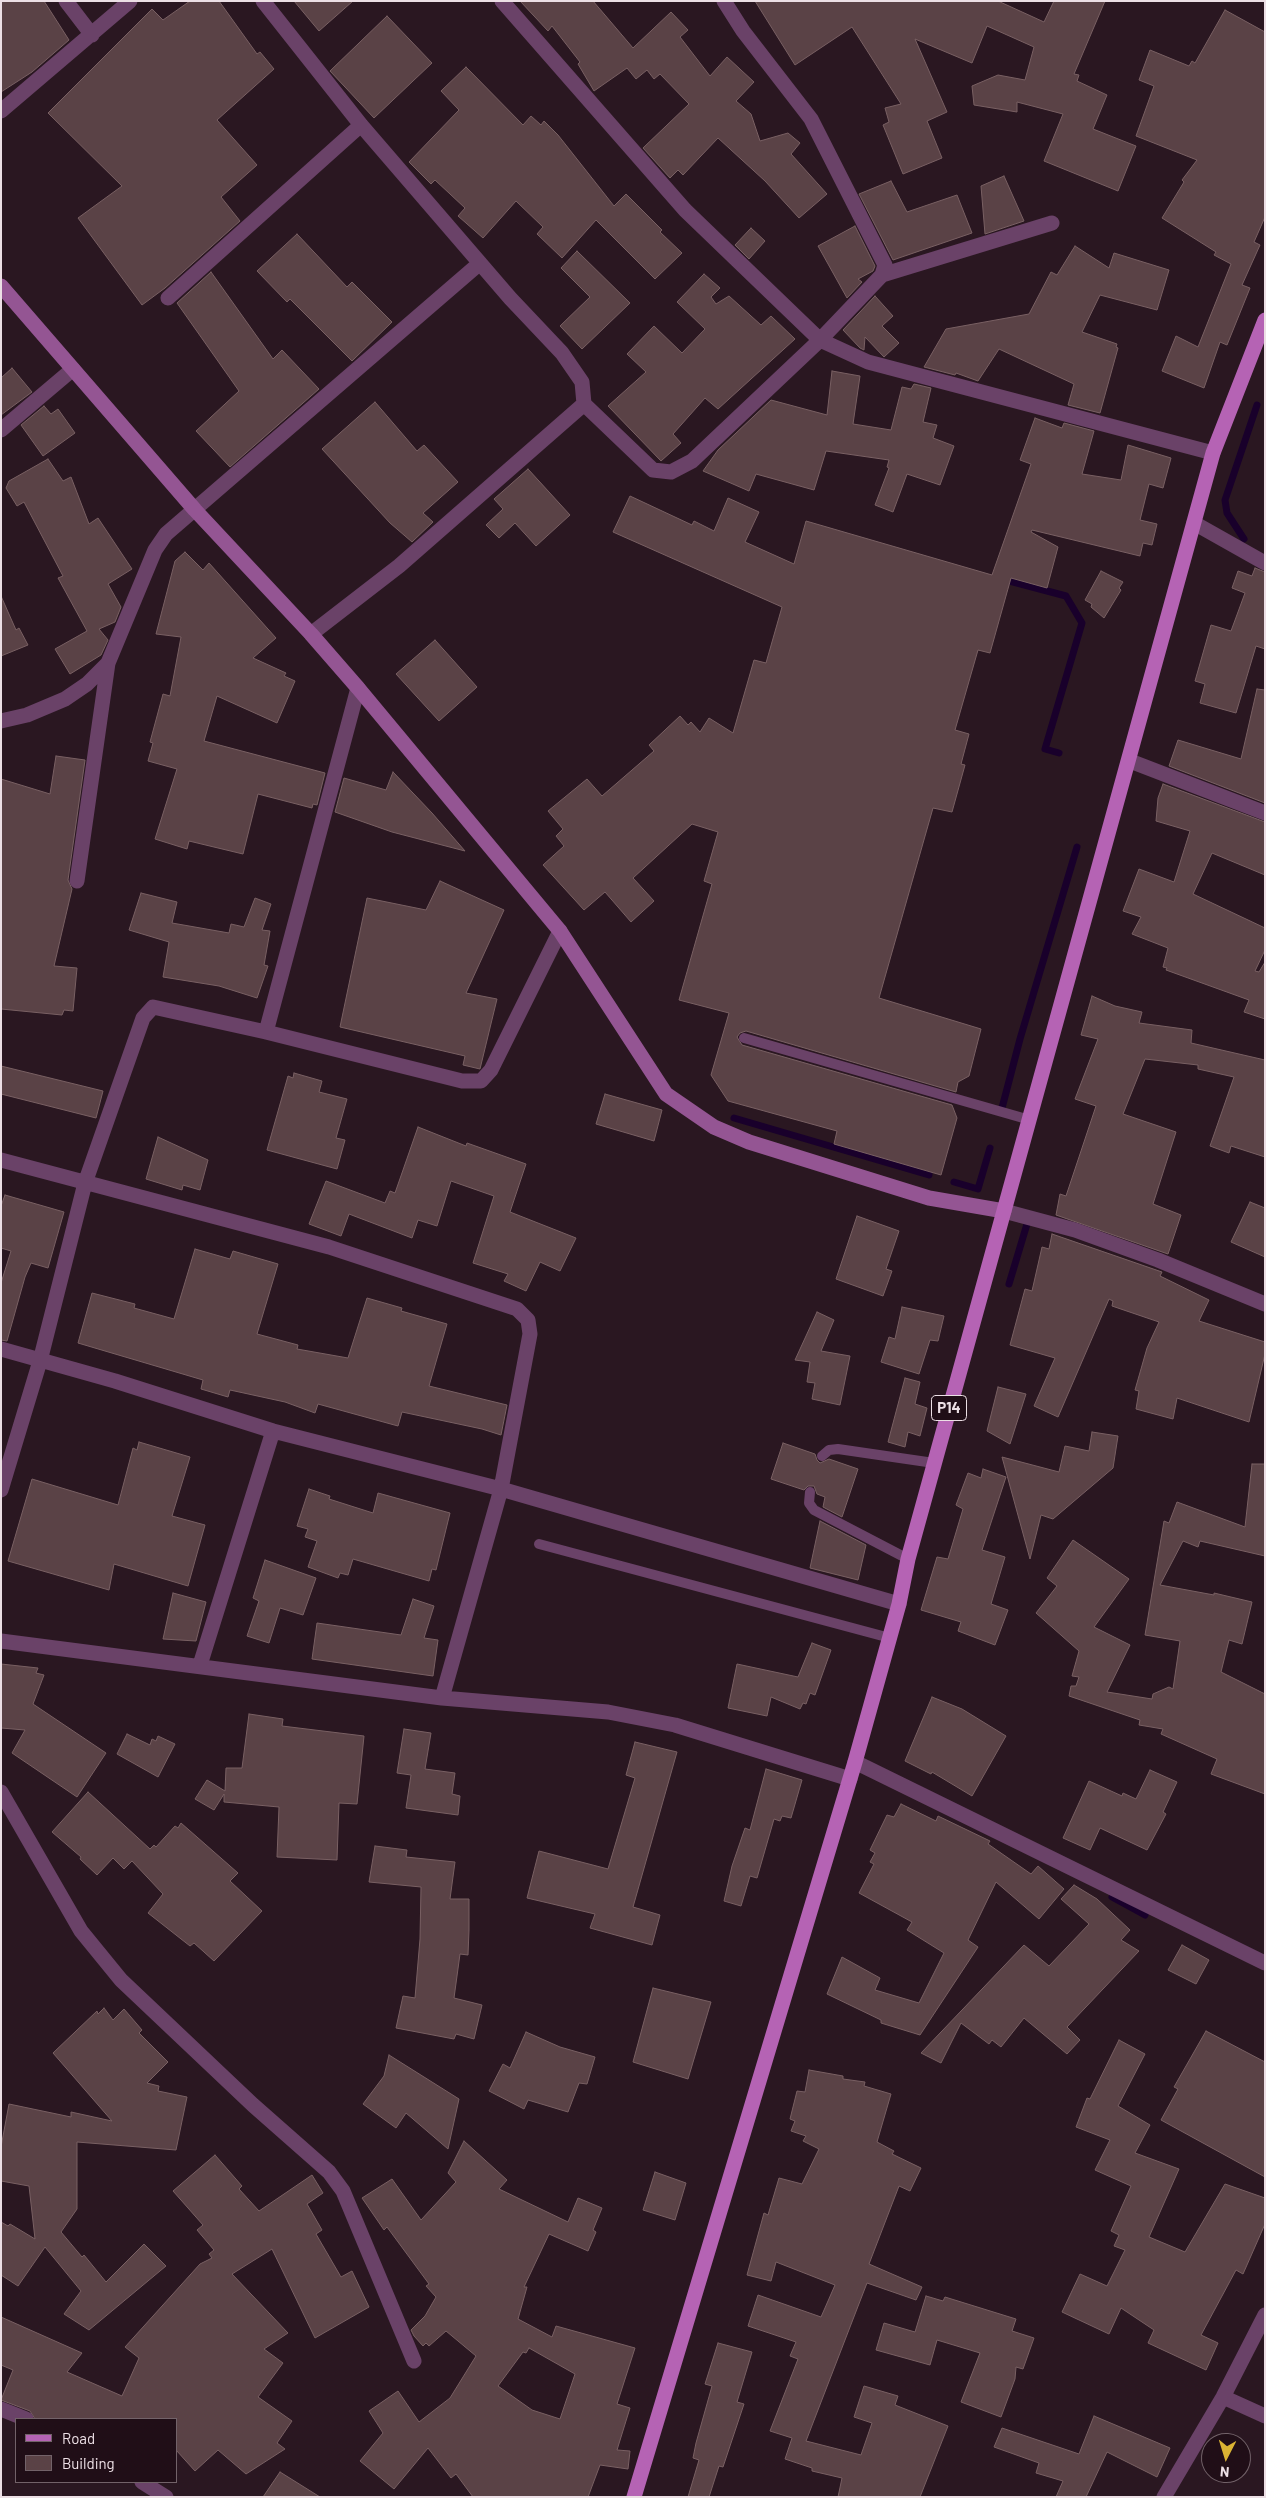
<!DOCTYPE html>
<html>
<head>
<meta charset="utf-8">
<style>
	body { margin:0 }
	#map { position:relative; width:1266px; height:2498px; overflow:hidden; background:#2a1721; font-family:Barlow,sans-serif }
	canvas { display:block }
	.frame { position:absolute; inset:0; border:2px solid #ecdfe5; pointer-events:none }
	.legend { position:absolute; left:15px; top:2418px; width:162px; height:65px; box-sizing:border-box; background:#200e17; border:1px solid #726269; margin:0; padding:6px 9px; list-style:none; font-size:15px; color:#ecdfe5 }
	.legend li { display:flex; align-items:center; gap:10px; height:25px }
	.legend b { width:25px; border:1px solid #726269 }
	.north { position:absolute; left:1201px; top:2433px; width:50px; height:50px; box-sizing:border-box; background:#200e17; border:1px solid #726269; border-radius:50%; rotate:185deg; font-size:14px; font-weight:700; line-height:20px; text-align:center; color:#ecdfe5 }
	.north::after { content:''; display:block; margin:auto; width:18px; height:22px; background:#dab333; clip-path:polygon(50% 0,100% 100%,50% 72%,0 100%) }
</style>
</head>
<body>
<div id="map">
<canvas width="1266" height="2498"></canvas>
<div class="frame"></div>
<ul class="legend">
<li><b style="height:6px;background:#b563b4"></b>Road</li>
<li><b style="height:14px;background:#5a4246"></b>Building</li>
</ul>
<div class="north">N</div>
</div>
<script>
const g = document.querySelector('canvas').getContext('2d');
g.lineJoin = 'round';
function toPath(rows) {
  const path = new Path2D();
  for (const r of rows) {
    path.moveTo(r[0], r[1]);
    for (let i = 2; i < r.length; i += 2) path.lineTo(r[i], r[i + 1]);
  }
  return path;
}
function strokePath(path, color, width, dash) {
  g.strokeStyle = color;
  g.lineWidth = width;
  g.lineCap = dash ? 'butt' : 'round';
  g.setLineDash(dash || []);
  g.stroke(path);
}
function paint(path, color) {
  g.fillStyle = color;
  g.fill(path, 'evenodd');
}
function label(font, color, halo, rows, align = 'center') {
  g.font = font + ' Barlow,sans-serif';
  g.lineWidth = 4;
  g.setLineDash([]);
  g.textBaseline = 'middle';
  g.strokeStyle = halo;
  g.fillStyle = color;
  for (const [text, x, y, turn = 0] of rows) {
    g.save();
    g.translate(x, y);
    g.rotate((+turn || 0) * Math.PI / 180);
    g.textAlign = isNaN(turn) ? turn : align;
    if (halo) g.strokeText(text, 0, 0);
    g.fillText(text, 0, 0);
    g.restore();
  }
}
strokePath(toPath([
	[1244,539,1227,513,1225,500,1257,405],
	[1002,579,1066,596,1082,623,1045,749,1059,753],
	[1002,1108,1020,1039,1077,847],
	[734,1118,929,1175],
	[954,1182,978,1189,990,1148],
	[1009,1284,1027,1224],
	[1112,1897,1145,1915]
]), '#19002b', 7);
const building = toPath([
	[1,1,44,1,69,40,32,72,1,92,1,1],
	[190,1,219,1,257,54,260,52,274,69,217,120,257,165,221,197,240,221,165,288,142,305,78,218,122,186,48,113,152,9,163,20,190,1],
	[294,1,353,1,319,31,294,1],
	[520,1,593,1,633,48,671,12,688,30,680,37,710,76,727,57,754,82,736,101,751,114,760,141,788,133,800,143,791,154,827,194,799,218,765,181,718,138,683,175,678,170,670,178,643,148,689,104,660,74,654,79,647,70,636,79,627,68,594,91,578,64,580,62,552,26,548,31,520,1],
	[755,1,998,1,1044,22,1054,1,1105,1,1074,74,1079,75,1077,81,1107,95,1093,129,1136,146,1118,191,1044,161,1063,114,1017,102,1017,112,974,105,972,86,998,75,1025,80,1034,47,987,26,972,63,915,39,947,112,927,121,942,158,903,174,883,125,889,122,885,108,901,104,852,27,795,65,755,1],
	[1225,10,1265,32,1265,217,1254,242,1260,245,1242,285,1250,288,1227,345,1220,342,1204,388,1162,371,1176,336,1198,347,1231,264,1214,255,1216,252,1162,218,1184,182,1182,180,1197,160,1136,136,1154,86,1139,80,1150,50,1189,66,1192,61,1195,63,1225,10],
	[387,16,432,63,374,118,330,71,387,16],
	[466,67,523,125,531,116,541,125,544,121,558,135,614,206,626,194,662,230,660,232,682,253,655,279,596,220,562,258,537,234,543,227,516,201,483,238,458,216,465,208,435,180,431,184,409,162,459,110,441,91,466,67],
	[1004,176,1024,221,985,234,981,186,1004,176],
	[891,181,907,212,957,195,972,233,893,260,859,194,891,181],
	[855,226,875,266,873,271,858,279,862,282,847,298,818,246,855,226],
	[751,228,765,241,749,259,735,245,751,228],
	[297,234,347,287,352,282,392,322,352,361,290,299,287,302,257,271,297,234],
	[1075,246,1109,268,1114,253,1169,270,1157,310,1100,295,1082,332,1117,344,1116,347,1118,348,1100,413,1068,405,1074,384,999,349,978,381,956,373,955,375,924,367,946,329,1029,314,1051,272,1057,275,1075,246],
	[577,251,630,303,582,349,560,326,590,297,561,268,577,251],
	[211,272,273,359,282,350,319,389,230,467,196,431,239,391,177,303,211,272],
	[704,274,720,288,711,297,716,304,729,296,761,325,771,316,795,339,718,409,705,398,673,434,681,443,661,461,608,406,646,372,627,354,654,326,682,353,705,329,677,302,704,274],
	[875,296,893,316,882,326,899,343,884,357,865,337,864,350,860,348,843,330,875,296],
	[12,368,32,392,1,415,1,378,12,368],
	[832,371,860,376,853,424,891,430,902,387,911,389,914,384,931,388,923,422,937,425,933,438,954,446,940,485,907,474,893,512,875,505,889,468,887,467,889,460,826,451,814,490,756,474,749,491,703,471,718,450,771,400,827,415,832,371],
	[375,402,417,451,424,445,458,482,423,513,433,522,412,542,390,523,322,449,375,402],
	[44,406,51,414,58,409,75,433,43,456,21,425,44,406],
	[1035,418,1062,428,1064,423,1094,431,1082,474,1121,480,1128,445,1171,458,1163,488,1149,484,1140,520,1157,524,1152,545,1143,543,1140,556,1032,530,1031,532,1058,547,1047,588,1011,578,990,653,978,650,955,730,969,734,961,764,965,765,952,812,933,808,879,998,981,1029,969,1076,958,1082,956,1092,746,1031,740,1033,737,1037,742,1045,952,1105,957,1118,941,1175,834,1144,837,1131,728,1101,711,1075,729,1013,679,1000,712,884,704,881,718,832,692,824,633,878,654,901,631,922,605,892,584,910,543,865,564,846,556,836,563,829,548,811,587,779,602,796,654,751,649,745,680,716,688,725,691,722,700,732,709,718,733,733,754,660,766,663,782,607,613,532,630,496,692,525,694,521,714,531,728,498,759,512,745,542,794,564,806,521,992,575,1031,464,1020,460,1035,418],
	[48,459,63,481,71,477,89,524,98,518,132,569,108,584,121,607,115,622,99,629,108,640,101,655,70,674,55,649,87,631,58,578,63,576,24,502,17,506,6,488,9,481,48,459],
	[528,469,570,515,536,546,515,523,499,538,486,525,503,509,494,499,528,469],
	[185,552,203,570,209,563,276,638,253,658,286,673,284,676,295,681,277,723,217,696,204,741,325,773,317,805,313,804,312,808,258,794,243,854,189,841,187,849,155,839,177,769,148,761,153,743,150,742,163,694,170,696,181,637,156,634,175,561,185,552],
	[1255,568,1265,572,1265,649,1256,646,1236,713,1200,703,1205,684,1195,681,1211,625,1231,631,1245,593,1232,588,1238,571,1252,576,1255,568],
	[1101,571,1123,582,1119,588,1121,590,1104,618,1091,607,1092,604,1085,600,1101,571],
	[1,596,16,630,19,628,28,645,1,656,1,596],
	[435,640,477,687,439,721,396,674,435,640],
	[1257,689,1265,690,1265,803,1169,766,1178,740,1241,759,1257,689],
	[56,756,85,760,68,880,72,889,54,966,77,968,73,1011,64,1010,62,1015,1,1009,1,779,50,794,56,756],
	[393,772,432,813,465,851,392,832,335,812,344,778,386,790,393,772],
	[1163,784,1265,822,1265,875,1212,853,1193,894,1265,928,1265,950,1255,971,1259,972,1265,962,1265,1019,1244,1012,1249,1000,1166,970,1167,968,1163,967,1168,948,1132,934,1141,917,1123,911,1139,869,1174,882,1190,831,1156,821,1158,798,1163,784],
	[440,881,504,910,466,993,497,999,480,1069,463,1065,465,1056,340,1027,367,898,426,910,440,881],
	[141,893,177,902,172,923,229,933,231,924,244,927,255,898,271,904,262,930,270,931,264,965,268,966,257,998,219,986,163,977,169,942,129,930,141,893],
	[1092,996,1115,1006,1142,1012,1139,1023,1192,1030,1191,1043,1265,1060,1265,1157,1231,1146,1229,1153,1210,1146,1234,1077,1198,1069,1198,1065,1145,1059,1123,1114,1176,1132,1153,1204,1181,1215,1168,1254,1056,1215,1060,1194,1066,1196,1096,1106,1075,1099,1098,1039,1081,1035,1092,996],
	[1,1066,103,1091,96,1118,1,1094,1,1066],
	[294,1073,322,1081,319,1092,347,1099,336,1138,345,1140,337,1169,267,1150,288,1076,293,1078,294,1073],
	[605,1094,662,1110,654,1141,596,1124,605,1094],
	[418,1127,466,1146,467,1143,526,1164,510,1212,576,1238,560,1271,540,1262,526,1291,504,1281,508,1274,473,1263,494,1196,451,1181,437,1226,418,1220,412,1238,349,1214,341,1236,309,1224,326,1181,385,1203,390,1191,395,1193,418,1127],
	[158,1137,208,1160,200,1190,183,1185,182,1190,146,1179,158,1137],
	[5,1195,64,1212,48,1268,31,1263,25,1277,7,1341,1,1340,1,1283,11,1251,1,1248,1,1206,5,1195],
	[1250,1202,1265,1208,1265,1257,1231,1242,1250,1202],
	[857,1216,899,1231,886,1269,892,1271,883,1296,836,1279,857,1216],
	[1052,1234,1162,1272,1160,1276,1209,1300,1199,1321,1265,1342,1265,1354,1249,1422,1177,1398,1173,1419,1136,1409,1139,1391,1135,1390,1147,1348,1159,1322,1112,1306,1113,1301,1109,1299,1058,1417,1034,1406,1055,1358,1010,1345,1025,1289,1032,1291,1042,1247,1049,1249,1052,1234],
	[195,1249,230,1259,233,1251,278,1264,257,1334,298,1345,297,1349,348,1358,367,1298,402,1308,401,1311,447,1324,429,1386,507,1405,501,1435,482,1429,402,1412,398,1426,318,1404,315,1413,285,1402,230,1390,228,1397,201,1389,203,1380,78,1343,92,1293,135,1304,134,1308,174,1319,195,1249],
	[902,1307,944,1316,938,1341,930,1340,919,1374,881,1362,889,1337,895,1339,902,1307],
	[817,1312,834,1320,821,1351,850,1356,840,1405,812,1399,815,1383,807,1382,810,1362,795,1360,817,1312],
	[905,1378,920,1382,915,1404,927,1408,920,1436,908,1432,905,1447,888,1442,905,1378],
	[998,1387,1026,1394,1010,1444,987,1431,998,1387],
	[1092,1432,1118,1436,1113,1468,1053,1519,1041,1515,1030,1559,1002,1457,1059,1472,1065,1446,1089,1451,1092,1432],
	[139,1442,190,1457,172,1516,205,1525,188,1586,114,1564,109,1590,8,1561,32,1479,118,1505,133,1448,137,1450,139,1442],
	[783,1443,815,1454,817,1460,820,1463,829,1459,858,1469,842,1517,823,1507,825,1497,817,1494,814,1486,808,1486,804,1490,771,1479,783,1443],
	[1252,1464,1265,1464,1265,1556,1200,1541,1198,1547,1183,1541,1160,1585,1214,1595,1214,1593,1252,1602,1242,1644,1229,1640,1221,1672,1265,1694,1265,1794,1211,1774,1217,1759,1161,1734,1163,1729,1139,1725,1140,1720,1069,1696,1071,1686,1076,1686,1079,1677,1072,1676,1079,1651,1036,1613,1057,1586,1047,1578,1073,1540,1129,1579,1094,1627,1130,1645,1107,1692,1152,1699,1153,1694,1169,1687,1173,1689,1180,1641,1145,1635,1164,1521,1169,1523,1177,1502,1245,1527,1252,1464],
	[983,1469,1006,1477,982,1550,1005,1557,991,1604,1008,1610,995,1645,958,1631,961,1622,921,1610,937,1557,948,1559,963,1509,956,1505,968,1473,981,1478,983,1469],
	[309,1489,330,1496,329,1499,373,1513,378,1493,450,1513,436,1570,432,1569,429,1581,353,1559,348,1575,340,1573,338,1578,308,1567,317,1541,305,1537,308,1529,297,1526,309,1489],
	[820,1521,866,1545,858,1580,810,1568,820,1521],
	[265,1560,316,1578,303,1615,280,1608,269,1643,247,1636,259,1601,253,1598,265,1560],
	[173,1593,206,1602,196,1641,163,1639,173,1593],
	[413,1599,434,1606,424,1638,438,1640,433,1676,312,1659,317,1623,401,1635,413,1599],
	[812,1643,831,1650,815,1695,810,1693,806,1704,803,1703,800,1709,771,1697,767,1716,728,1708,737,1664,798,1677,812,1643],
	[1,1664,38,1668,36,1673,44,1675,33,1704,106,1753,77,1797,12,1753,25,1730,1,1728,1,1664],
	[932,1697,962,1709,1006,1736,972,1796,932,1772,931,1774,905,1761,932,1697],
	[249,1714,283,1719,282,1726,364,1736,357,1804,339,1803,337,1860,277,1857,279,1807,224,1802,224,1794,214,1810,195,1799,207,1780,225,1791,226,1768,242,1768,249,1714],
	[404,1729,431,1733,425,1769,455,1773,452,1794,460,1796,458,1815,406,1808,411,1775,397,1773,404,1729],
	[127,1734,150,1745,152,1739,156,1741,158,1736,175,1744,158,1777,117,1754,127,1734],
	[635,1742,677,1752,633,1907,660,1915,652,1945,590,1928,595,1914,527,1898,539,1851,608,1869,635,1778,626,1775,635,1742],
	[766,1769,802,1780,791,1818,782,1816,780,1821,774,1819,757,1878,750,1876,741,1906,724,1901,732,1866,745,1828,750,1830,766,1769],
	[1150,1770,1177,1782,1163,1812,1166,1814,1147,1850,1100,1828,1090,1850,1063,1838,1089,1781,1122,1796,1123,1793,1136,1799,1150,1770],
	[88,1792,150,1849,154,1845,156,1847,175,1826,178,1828,181,1823,238,1873,230,1881,262,1911,214,1961,194,1943,190,1946,148,1913,163,1894,132,1861,124,1869,113,1858,97,1875,80,1859,81,1857,52,1832,88,1792],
	[901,1804,936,1821,938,1816,990,1841,988,1844,1031,1874,1038,1866,1064,1889,1039,1919,996,1882,968,1940,978,1947,920,2035,881,2023,881,2020,827,1994,842,1957,880,1978,875,1990,919,2003,944,1953,907,1930,912,1922,859,1893,874,1864,870,1862,875,1853,870,1850,887,1815,894,1817,901,1804],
	[375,1846,407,1850,406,1857,455,1862,450,1899,469,1899,469,1930,468,1955,460,1954,454,1998,482,2005,474,2039,456,2034,454,2039,396,2028,403,1996,415,1998,420,1939,421,1887,369,1882,375,1846],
	[1074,1885,1097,1899,1130,1930,1121,1940,1139,1951,1067,2027,1080,2040,1067,2054,1024,2018,1001,2047,992,2040,989,2044,961,2023,941,2063,921,2053,1024,1945,1049,1966,1089,1924,1061,1899,1074,1885],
	[1182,1945,1209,1960,1196,1984,1168,1970,1182,1945],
	[653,1988,711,2002,688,2079,633,2062,653,1988],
	[104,2008,113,2020,124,2009,142,2030,139,2033,168,2062,147,2083,159,2086,158,2091,187,2097,176,2150,77,2142,77,2209,61,2232,82,2257,84,2255,106,2282,144,2244,166,2266,89,2330,64,2314,81,2291,45,2247,18,2286,1,2275,1,2222,8,2226,10,2224,35,2239,29,2186,1,2181,1,2147,9,2104,71,2117,71,2112,112,2121,53,2053,97,2011,98,2014,104,2008],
	[1206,2031,1265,2062,1265,2177,1161,2120,1178,2089,1174,2087,1206,2031],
	[526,2032,560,2047,595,2057,587,2084,579,2083,568,2112,528,2100,524,2109,489,2091,503,2064,510,2068,526,2032],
	[1119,2040,1145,2054,1118,2106,1150,2125,1135,2153,1179,2169,1149,2237,1185,2252,1225,2184,1265,2198,1265,2224,1243,2274,1236,2270,1201,2335,1218,2343,1206,2370,1148,2343,1154,2330,1121,2308,1109,2334,1062,2312,1080,2274,1107,2286,1125,2250,1114,2246,1119,2235,1111,2231,1131,2186,1095,2170,1110,2140,1076,2127,1087,2098,1090,2099,1119,2040],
	[389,2055,459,2099,448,2149,406,2113,396,2128,363,2104,384,2076,389,2055],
	[809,2070,843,2076,843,2079,865,2082,864,2086,891,2094,877,2142,894,2151,892,2154,921,2168,910,2191,899,2186,869,2264,922,2287,916,2300,867,2283,806,2441,861,2455,872,2423,854,2417,864,2386,898,2396,895,2405,948,2426,920,2497,838,2497,842,2478,812,2471,812,2468,785,2459,792,2438,770,2431,798,2359,790,2356,796,2342,748,2326,758,2295,821,2317,835,2285,776,2262,771,2281,747,2275,764,2213,768,2215,779,2178,802,2184,819,2149,803,2141,806,2136,791,2131,795,2121,790,2119,797,2091,805,2092,809,2070],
	[464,2141,507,2180,499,2189,568,2222,578,2198,602,2208,593,2230,596,2232,588,2251,549,2234,524,2287,527,2287,518,2319,552,2337,556,2326,635,2348,617,2404,630,2408,617,2450,630,2451,628,2469,600,2465,588,2497,473,2497,456,2474,451,2478,428,2448,394,2489,360,2461,383,2433,369,2411,398,2391,419,2422,450,2398,476,2356,446,2331,429,2346,426,2343,423,2346,414,2336,411,2330,425,2316,436,2297,426,2286,429,2284,387,2227,384,2230,362,2198,392,2179,421,2220,456,2182,448,2173,464,2141],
	[529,2348,575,2374,560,2419,532,2410,498,2386,523,2352,526,2353,529,2348],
	[215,2155,242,2186,239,2189,259,2211,312,2175,323,2193,307,2204,322,2230,316,2234,341,2277,352,2271,369,2307,315,2338,272,2249,232,2274,288,2333,264,2349,283,2363,258,2397,292,2421,277,2443,285,2449,246,2474,218,2450,195,2471,176,2450,176,2419,35,2419,30,2411,1,2400,13,2370,1,2365,1,2317,82,2353,67,2372,122,2396,139,2358,125,2347,200,2264,212,2258,209,2254,214,2250,197,2230,203,2225,173,2191,215,2155],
	[655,2172,686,2183,675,2220,643,2210,655,2172],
	[926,2296,943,2301,945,2297,1016,2319,1012,2331,1034,2338,1023,2369,1016,2367,1015,2379,1001,2417,961,2402,980,2353,937,2340,930,2365,876,2350,884,2323,915,2332,926,2296],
	[718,2343,752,2352,737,2402,744,2404,723,2467,719,2466,709,2497,688,2497,699,2460,693,2458,696,2443,712,2386,705,2384,718,2343],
	[1094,2416,1170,2448,1157,2477,1107,2452,1086,2497,1056,2497,1063,2481,1036,2473,1039,2463,994,2447,1002,2428,1079,2454,1094,2416],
	[280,2472,320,2497,263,2497,280,2472]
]);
paint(building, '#5a4246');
strokePath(building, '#796063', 1);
strokePath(toPath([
	[744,1038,1030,1120],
	[822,1456,829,1450,838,1449,934,1463],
	[810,1492,809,1503,814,1510,908,1559],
	[539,1544,890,1638]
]), '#6a4268', 10);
strokePath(toPath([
	[66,1,92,35],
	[263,1,361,125,510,298,562,353,582,382,584,404,653,470,671,472,692,461,820,340,882,275,885,265,811,119,743,31,724,1],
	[502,1,685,210,820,340,868,362,1213,453],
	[1,111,130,1],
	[882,275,1052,223],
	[168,298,361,125],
	[1,430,73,369],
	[1194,523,1265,563],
	[311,634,399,566,584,404],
	[1,721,27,715,65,699,87,684,108,663,155,550,166,534,480,263],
	[1130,761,1265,813],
	[77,881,108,663],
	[266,1032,358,688],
	[1,1160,329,1247,517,1309,528,1320,530,1334,501,1489,442,1698],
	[1004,1211,1075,1230,1158,1260,1265,1304],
	[1,1349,115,1381,273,1431,501,1489,899,1604],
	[1,1490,40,1361,85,1183,143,1018,153,1007,266,1032,462,1081,481,1081,491,1070,560,931],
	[1,1641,442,1698,608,1712,675,1725,850,1779],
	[200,1665,273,1431],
	[855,1762,1265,1963],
	[1,1792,81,1931,121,1980,253,2105,329,2172,343,2191,414,2361],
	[1223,2397,1265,2416],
	[1,2409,26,2419],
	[142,2482,166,2497],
	[1164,2497,1223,2397,1265,2315]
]), '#6a4268', 15);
strokePath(toPath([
	[1,286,195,510,311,634,358,688,560,931,666,1094,714,1127,749,1142,929,1198,1004,1211]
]), '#945593', 15);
strokePath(toPath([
	[634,2497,855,1762,899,1604,908,1559,1213,453,1265,320]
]), '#b563b4', 15);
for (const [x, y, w] of [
	[949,1408,35]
]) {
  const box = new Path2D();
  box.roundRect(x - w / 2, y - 12.5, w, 25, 4);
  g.fillStyle = '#200e17';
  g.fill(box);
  strokePath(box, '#ecdfe5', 1);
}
label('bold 15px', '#ecdfe5', null, [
	["P14",949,1408]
]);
</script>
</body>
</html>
